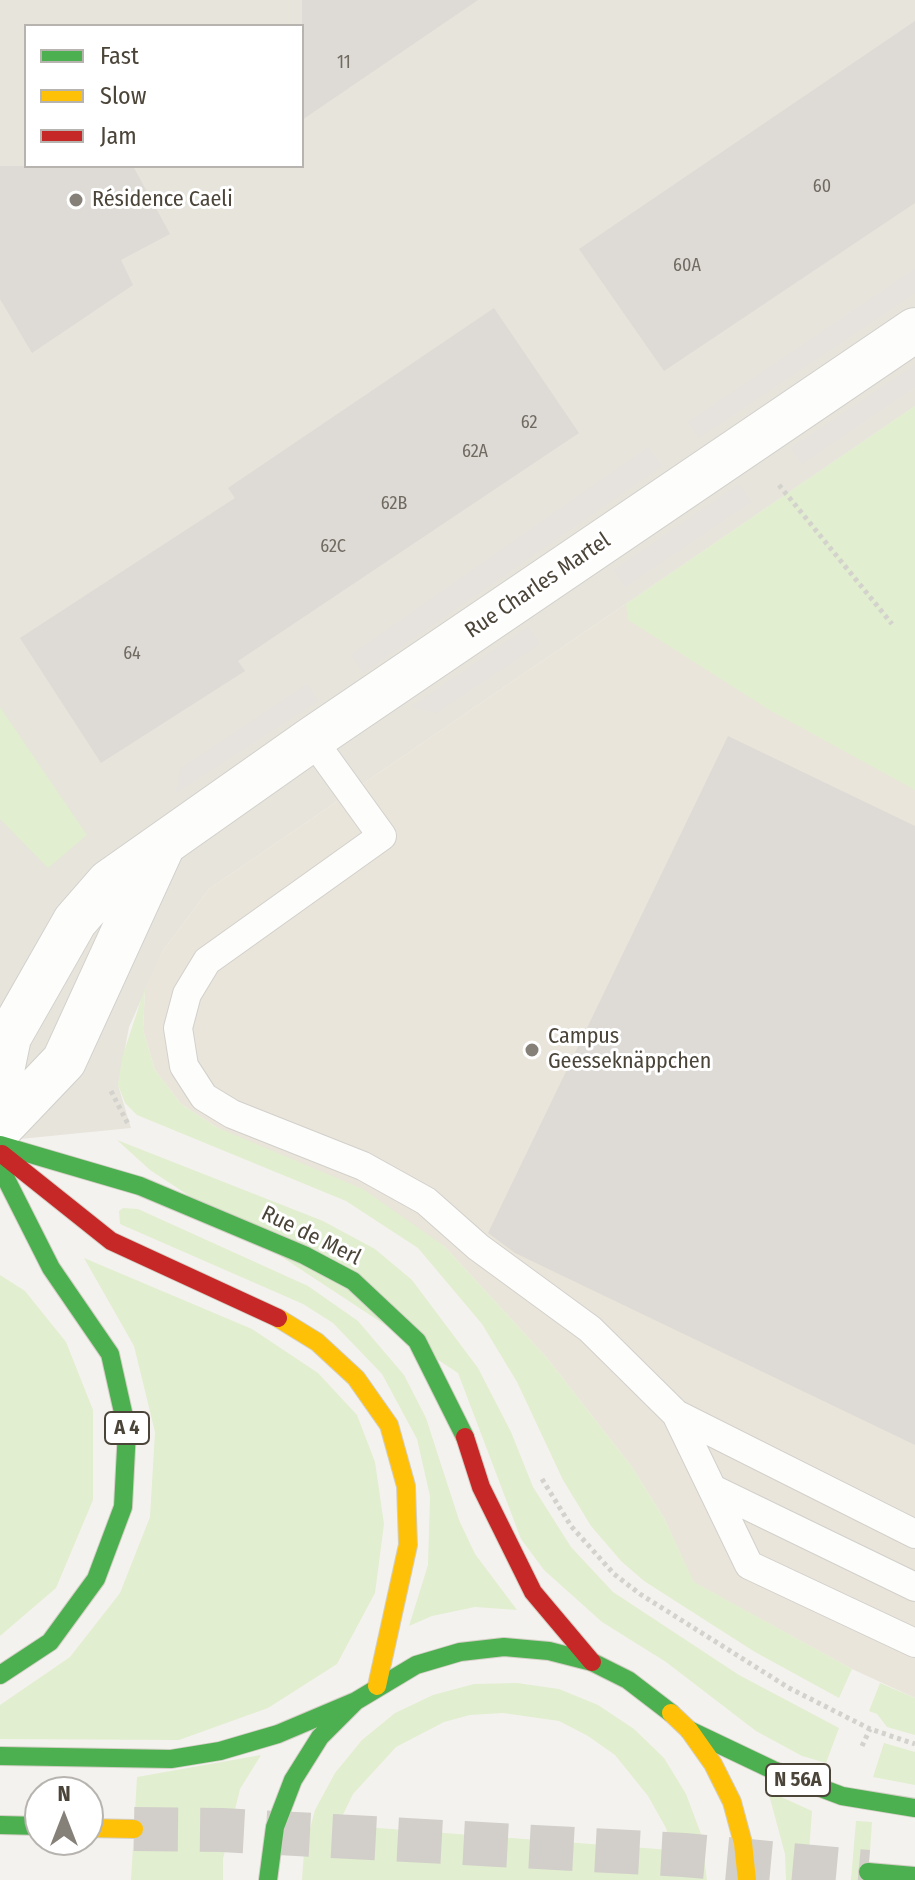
<!DOCTYPE html>
<html>
<head>
<meta charset="utf-8">
<style>
	body { margin:0 }
	#map { position:relative; width:915px; height:1880px; overflow:hidden; background:#f4f2ee; font-family:"Fira Sans Condensed",sans-serif }
	canvas { display:block }
	.legend { position:absolute; left:24px; top:24px; width:280px; height:144px; box-sizing:border-box; background:#fff; border:2px solid #b7b4b0; margin:0; padding:10px 14px; list-style:none; font-size:24px; color:#4b4439 }
	.legend li { display:flex; align-items:center; gap:16px; height:40px }
	.legend b { width:40px; border:2px solid #b7b4b0 }
	.north { position:absolute; left:24px; top:1776px; width:80px; height:80px; box-sizing:border-box; background:#fff; border:2px solid #b7b4b0; border-radius:50%; rotate:0deg; font-size:22px; font-weight:700; line-height:32px; text-align:center; color:#4b4439 }
	.north::after { content:''; display:block; margin:auto; width:28px; height:36px; background:#868178; clip-path:polygon(50% 0,100% 100%,50% 72%,0 100%) }
</style>
</head>
<body>
<div id="map">
<canvas width="915" height="1880"></canvas>
<ul class="legend">
<li><b style="height:10px;background:#4caf50"></b>Fast</li>
<li><b style="height:10px;background:#ffc107"></b>Slow</li>
<li><b style="height:10px;background:#c62828"></b>Jam</li>
</ul>
<div class="north">N</div>
</div>
<script>
const g = document.querySelector('canvas').getContext('2d');
g.lineJoin = 'round';
function paint(path, color) {
  g.fillStyle = color;
  g.fill(path, 'evenodd');
}
function toPath(rows) {
  const path = new Path2D();
  for (const r of rows) {
    path.moveTo(r[0], r[1]);
    for (let i = 2; i < r.length; i += 2) path.lineTo(r[i], r[i + 1]);
  }
  return path;
}
function strokePath(path, color, width, dash) {
  g.strokeStyle = color;
  g.lineWidth = width;
  g.lineCap = dash ? 'butt' : 'round';
  g.setLineDash(dash || []);
  g.stroke(path);
}
function label(font, color, halo, rows, align = 'center') {
  g.font = font + ' "Fira Sans Condensed",sans-serif';
  g.lineWidth = 6;
  g.setLineDash([]);
  g.textBaseline = 'middle';
  g.strokeStyle = halo;
  g.fillStyle = color;
  for (const [text, x, y, turn = 0] of rows) {
    g.save();
    g.translate(x, y);
    g.rotate((+turn || 0) * Math.PI / 180);
    g.textAlign = isNaN(turn) ? turn : align;
    if (halo) g.strokeText(text, 0, 0);
    g.fillText(text, 0, 0);
    g.restore();
  }
}
paint(toPath([
	[0,0,915,0,915,406,209,889,163,951,129,1027,118,1085,131,1128,0,1141],
	[26,26,302,26,302,166,26,166]
]), '#e7e4dc');
paint(toPath([
	[915,406,915,1698,852,1669,693,1582,664,1518,632,1467,547,1358,444,1246,216,1127,181,1104,155,1070,143,1030,145,988,163,951,209,889]
]), '#eae5da');
paint(toPath([
	[915,406,915,790,771,711,628,620,626,604],
	[0,707,87,835,48,868,0,819],
	[145,988,143,1030,155,1070,181,1104,216,1127,363,1189,444,1246,547,1358,632,1467,664,1518,694,1582,852,1669,839,1698,755,1652,644,1581,621,1561,591,1526,563,1480,517,1382,482,1324,418,1248,346,1201,137,1115,125,1103,118,1085,122,1058],
	[117,1140,323,1221,375,1249,412,1280,478,1368,511,1432,533,1487,571,1547,613,1592,739,1675,839,1728,826,1763,802,1756,756,1731,666,1662,602,1622,544,1570,521,1539,458,1373,150,1170],
	[123,1208,138,1209,308,1286,358,1321,404,1375,426,1418,459,1520,475,1554,517,1610,475,1607,432,1616,409,1626,428,1565,430,1496,417,1439,382,1374,333,1323,303,1304,120,1224,119,1211],
	[84,1258,252,1329,318,1373,357,1415,375,1462,384,1524,375,1593,337,1664,268,1708,179,1740,0,1739,0,1705,70,1657,120,1593,150,1517,155,1432,134,1346],
	[0,1275,25,1291,66,1342,93,1410,93,1500,56,1588,0,1636],
	[517,1683,559,1689,598,1705,634,1729,664,1758,686,1794,701,1834,707,1880,302,1880,304,1851,315,1810,335,1773,362,1740,395,1713,433,1695,474,1684],
	[503,1713,559,1721,588,1736,615,1755,648,1796,666,1828,671,1850,338,1825,353,1794,396,1747,444,1722,470,1715],
	[880,1683,915,1698,915,1735,887,1727,877,1714,869,1711],
	[884,1743,915,1752,915,1785,873,1777],
	[261,1755,240,1789,223,1859,223,1880,131,1880,137,1777],
	[768,1791,812,1811,807,1880,786,1880,785,1854],
	[856,1821,872,1822,868,1880,851,1880]
]), '#e1eecf');
paint(toPath([
	[915,269,915,293,699,438,688,422],
	[915,365,915,387,802,464,791,448],
	[648,447,662,466,363,673,351,655],
	[739,484,751,502,625,587,614,570],
	[528,627,540,644,436,713,411,707],
	[307,684,318,701,176,793,180,769]
]), '#e6e3df');
paint(toPath([
	[302,0,478,0,302,120],
	[915,21,915,203,664,371,579,249],
	[0,166,133,166,170,234,121,260,133,285,32,353,0,299],
	[494,308,579,433,238,661,245,671,101,763,20,638,235,498,228,488],
	[728,736,915,826,915,1445,515,1253,488,1233]
]), '#dedbd6');
strokePath(toPath([
	[134,1829,222,1830,684,1855,868,1872]
]), '#d2cfca', 44, [44, 22]);
const lane = toPath([
	[312,739,382,836,207,961,187,994,178,1028,184,1066,204,1097,232,1114,363,1166,426,1201,478,1247,590,1329,676,1414,749,1565,915,1643],
	[676,1414,915,1534],
	[713,1489,915,1587]
]);
const street = toPath([
	[0,1080,9,1037,75,921,109,882,312,739,915,330],
	[0,1128,64,1061,162,847]
]);
const fast = toPath([
	[0,1145,140,1186,304,1255,353,1281,417,1341,465,1437],
	[0,1167,51,1268,110,1354,127,1430,123,1507,96,1579,50,1642,0,1675],
	[689,1730,773,1770,842,1796,915,1808],
	[0,1756,171,1759,220,1751,278,1734,356,1701],
	[0,1825,40,1826],
	[868,1872,915,1876],
	[268,1880,275,1827,293,1780,320,1737,356,1701,416,1665,460,1652,504,1647,549,1651,592,1662,628,1680,671,1713]
]);
const slow = toPath([
	[278,1318,317,1342,356,1378,389,1425,406,1486,408,1545,377,1686],
	[671,1713,689,1730,713,1764,732,1802,743,1843,747,1880],
	[88,1828,134,1829]
]);
const jam = toPath([
	[2,1154,111,1241,278,1318],
	[465,1437,481,1487,533,1592,592,1662]
]);
strokePath(lane, '#d2d0cb', 30);
strokePath(street, '#d2d0cb', 46);
strokePath(fast, '#d3cfc5', 20);
strokePath(slow, '#d3cfc5', 20);
strokePath(jam, '#d3cfc5', 20);
strokePath(toPath([
	[779,485,892,624],
	[111,1091,128,1124],
	[542,1479,571,1526,614,1574,640,1594,789,1688,870,1729,915,1744],
	[862,1746,870,1729]
]), '#d3d2cc', 5, [4, 4]);
strokePath(lane, '#fdfdfc', 28);
strokePath(street, '#fdfdfc', 44);
strokePath(fast, '#4caf50', 18);
strokePath(slow, '#ffc107', 18);
strokePath(jam, '#c62828', 18);
for (const [x, y, r, color] of [
	[76,200,8,"#868178"],
	[532,1050,8,"#868178"]
]) {
  const dot = new Path2D();
  dot.arc(x, y, r, 0, 2 * Math.PI);
  g.fillStyle = color;
  g.fill(dot);
  strokePath(dot, '#fff', 3);
}
label('18px', '#706a61', null, [
	["11",344,63],
	["60",822,187],
	["60A",687,266],
	["62",529,423],
	["62A",475,452],
	["62B",394,504],
	["62C",333,547],
	["64",132,654]
]);
for (const [x, y, w] of [
	[127,1428,44],
	[798,1780,64]
]) {
  const box = new Path2D();
  box.roundRect(x - w / 2, y - 16, w, 32, 6);
  g.fillStyle = '#fff';
  g.fill(box);
  strokePath(box, '#4b4439', 2);
}
label('bold 20px', '#4b4439', null, [
	["A 4",127,1428],
	["N 56A",798,1780]
]);
label('22px', '#4b4439', '#fff', [
	["Résidence Caeli",92,200],
	["Campus",548,1037],
	["Geesseknäppchen",548,1062]
], 'left');
label('22px', '#4b4439', '#fff', [
	["Rue Charles Martel",538,586,-34],
	["Rue de Merl",311,1236,26]
]);
</script>
</body>
</html>
